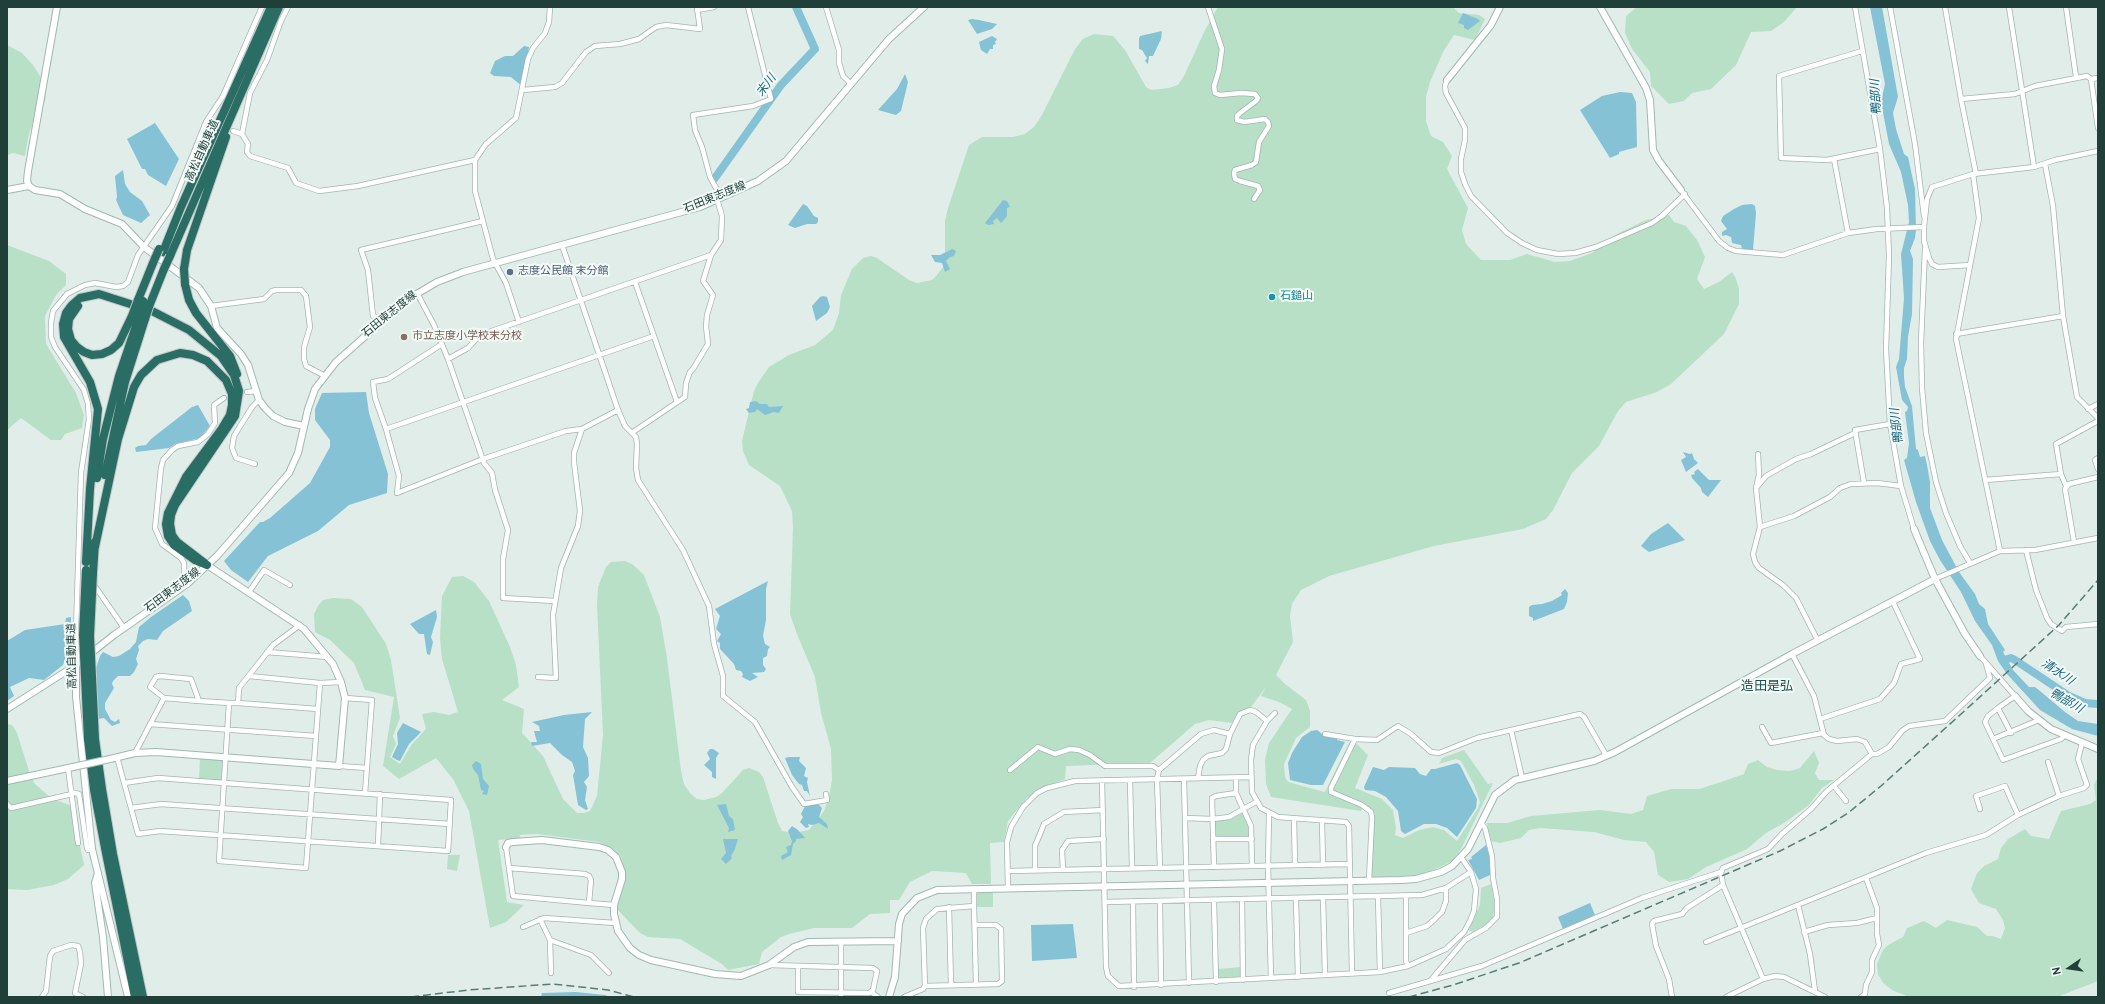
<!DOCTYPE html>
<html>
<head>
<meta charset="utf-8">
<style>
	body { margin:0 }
	#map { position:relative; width:2105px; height:1004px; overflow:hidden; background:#e1ede9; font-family:Overpass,sans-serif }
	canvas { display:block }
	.frame { position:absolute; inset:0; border:8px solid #203f39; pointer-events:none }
	.north { position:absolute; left:2049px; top:948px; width:40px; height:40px; -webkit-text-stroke:3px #f2f9f6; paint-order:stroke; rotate:257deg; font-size:11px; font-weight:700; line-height:16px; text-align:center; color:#203f39 }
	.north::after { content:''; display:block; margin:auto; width:14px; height:18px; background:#203f39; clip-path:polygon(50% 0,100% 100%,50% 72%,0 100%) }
</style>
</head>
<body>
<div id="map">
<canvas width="2105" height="1004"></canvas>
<div class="frame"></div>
<div class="north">N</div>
</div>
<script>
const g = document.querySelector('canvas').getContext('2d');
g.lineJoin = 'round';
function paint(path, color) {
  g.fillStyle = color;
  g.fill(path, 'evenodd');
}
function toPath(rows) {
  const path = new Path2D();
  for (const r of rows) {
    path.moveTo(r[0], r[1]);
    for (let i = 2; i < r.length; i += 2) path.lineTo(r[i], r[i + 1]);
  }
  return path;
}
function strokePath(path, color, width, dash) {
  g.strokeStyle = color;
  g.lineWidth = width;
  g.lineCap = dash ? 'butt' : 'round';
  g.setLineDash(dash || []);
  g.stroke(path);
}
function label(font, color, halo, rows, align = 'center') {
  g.font = font + ' Overpass,"Noto Sans JP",sans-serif';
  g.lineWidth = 4;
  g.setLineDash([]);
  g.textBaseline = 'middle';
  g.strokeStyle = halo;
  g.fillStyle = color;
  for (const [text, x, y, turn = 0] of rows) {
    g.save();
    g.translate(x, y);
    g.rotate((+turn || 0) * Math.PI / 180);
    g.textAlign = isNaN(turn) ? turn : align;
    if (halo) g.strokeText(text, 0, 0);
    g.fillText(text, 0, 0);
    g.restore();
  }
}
paint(toPath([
	[1218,7,1453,7,1459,13,1479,15,1485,19,1475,40,1454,35,1443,52,1430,82,1426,97,1426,121,1431,136,1443,142,1452,156,1447,169,1468,208,1462,230,1466,244,1481,260,1510,260,1527,254,1555,262,1570,261,1592,253,1617,234,1646,220,1669,215,1674,222,1686,226,1697,240,1705,257,1697,279,1704,289,1719,282,1732,272,1736,279,1739,289,1739,304,1724,334,1671,384,1657,392,1626,402,1618,411,1599,446,1572,473,1553,510,1546,519,1523,529,1434,546,1329,576,1301,590,1292,604,1290,616,1293,642,1276,675,1285,684,1306,700,1310,711,1310,727,1296,738,1284,764,1285,777,1288,782,1325,792,1349,743,1357,744,1368,755,1355,788,1382,799,1393,810,1396,828,1395,835,1403,838,1419,830,1433,827,1444,830,1457,841,1478,808,1480,802,1474,785,1461,761,1456,759,1439,764,1442,758,1464,750,1488,784,1493,783,1461,849,1452,861,1424,875,1374,877,1370,875,1373,816,1364,805,1361,811,1271,797,1266,784,1265,760,1269,743,1292,709,1279,702,1261,696,1266,687,1251,707,1238,713,1232,723,1209,720,1195,724,1150,763,1066,766,1065,779,1049,785,1027,798,1008,821,1004,842,990,843,991,884,972,884,966,873,932,871,910,882,899,900,890,900,890,913,870,914,852,928,814,928,789,934,781,937,762,952,759,964,728,970,722,964,680,939,648,937,640,933,616,908,625,882,624,866,620,855,612,848,599,842,537,834,519,835,521,838,498,840,507,902,524,905,506,922,490,928,469,811,453,779,436,758,399,779,383,766,394,697,365,690,354,663,330,640,315,632,314,614,318,606,323,600,333,598,351,599,362,607,386,644,391,660,400,718,393,736,396,744,390,757,400,764,412,744,426,729,422,714,434,712,449,715,458,712,442,659,440,638,442,596,452,577,463,576,474,582,489,601,510,647,516,665,519,687,502,700,524,709,522,733,543,756,563,799,577,813,584,813,590,811,597,796,603,735,597,605,598,587,606,567,611,562,625,561,632,564,644,575,660,617,667,658,681,771,684,784,690,793,697,799,704,800,716,797,722,793,743,770,749,768,759,772,763,777,778,823,782,831,794,833,809,830,824,811,829,797,832,780,831,749,821,713,815,677,797,634,790,614,793,528,792,511,780,486,749,465,743,451,742,441,754,391,758,383,769,367,789,355,815,345,833,330,839,313,841,295,852,269,863,258,871,256,877,258,909,280,917,283,932,280,937,275,943,267,945,256,945,221,948,208,969,145,982,137,1013,137,1025,134,1034,127,1042,115,1075,49,1083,39,1094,34,1113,36,1125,50,1146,87,1151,90,1169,88,1178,85,1184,76,1205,30],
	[1637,7,1797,7,1784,22,1771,31,1751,32,1736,65,1711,89,1692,93,1684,101,1669,104,1651,86,1650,72,1632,49,1625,33,1626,16],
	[7,45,22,53,33,65,40,76,46,93,45,101,41,109,36,115,29,133,25,156,13,153,7,155],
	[7,245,49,261,66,274,66,285,56,295,45,316,46,344,76,393,84,415,82,428,65,434,61,440,51,440,21,418,7,430],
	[7,723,13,726,17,733,30,774,35,784,51,798,72,806,84,865,68,879,54,885,27,890,7,889],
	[1814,751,1819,763,1815,773,1819,780,1834,780,1822,788,1809,805,1784,823,1766,833,1747,849,1706,867,1688,879,1669,882,1658,875,1654,852,1646,842,1624,840,1594,832,1540,828,1529,830,1521,838,1500,843,1491,841,1488,832,1487,823,1507,823,1531,816,1600,810,1631,814,1643,810,1647,796,1671,789,1699,789,1721,782,1744,774,1748,764,1758,760,1767,767,1777,770,1790,771,1800,768],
	[200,758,223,759,221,781,199,779],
	[2098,777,2098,981,2057,997,1909,997,1892,990,1883,983,1878,974,1877,964,1883,950,1888,945,1903,937,1907,928,1924,921,1936,928,1947,920,1977,927,1987,936,1993,936,2001,939,2005,928,2003,920,1996,909,1979,903,1971,889,1977,873,1984,866,1998,859,2001,848,2008,839,2025,829,2031,836,2049,839,2061,811,2090,804,2096,800,2094,785],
	[1243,813,1249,826,1249,835,1247,837,1215,837,1215,820,1231,819],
	[448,855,460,855,457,871,447,869],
	[1491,884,1495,906,1493,917,1484,926,1472,932,1469,930,1480,905,1481,888],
	[976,891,993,891,993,907,976,907],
	[1241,967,1241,978,1218,979,1218,969]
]), '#b8e0c6');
paint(toPath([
	[1870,7,1882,7,1898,97,1893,113,1896,129,1904,154,1908,157,1915,189,1916,230,1915,238,1910,251,1913,259,1912,314,1908,337,1907,359,1904,368,1904,377,1905,387,1912,406,1916,449,1918,450,1920,457,1925,456,1927,465,1930,482,1930,508,1942,540,1959,572,1975,594,1979,604,1985,609,1988,624,2005,650,2003,652,2013,670,2029,687,2035,687,2040,691,2065,712,2078,721,2098,724,2098,736,2072,729,2040,710,2007,674,1998,661,1992,645,1975,621,1961,592,1940,560,1930,541,1916,502,1904,460,1907,458,1909,443,1905,412,1907,411,1908,407,1902,400,1896,367,1899,359,1904,298,1901,254,1909,222,1908,205,1901,172,1889,144,1881,102,1885,84],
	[1463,13,1478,19,1480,21,1468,30,1464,28,1464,25,1458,23],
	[972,19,979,20,997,24,992,29,977,34,968,20],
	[1162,31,1161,39,1153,56,1149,56,1148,64,1145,61,1147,58,1142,50,1139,49,1139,39,1140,36],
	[992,36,997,39,995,42,996,44,993,45,993,49,990,49,987,54,981,50,979,42],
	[524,46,529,47,523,87,511,77,494,76,490,73,495,61,505,56,513,56],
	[905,74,908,82,901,111,896,115,878,110,897,89],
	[1620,92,1632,93,1636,102,1637,147,1619,152,1619,154,1610,158,1580,110,1602,96],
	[155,123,179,159,166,186,148,175,145,169,142,169,127,139],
	[123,170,125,184,130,192,142,201,150,215,141,223,123,215,116,200,117,197,115,176],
	[1003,200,1007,201,1010,207,1007,208,1007,216,1001,223,997,218,993,221,994,224,988,225,985,223,989,218],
	[803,204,807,206,814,216,818,218,818,222,816,224,807,224,795,228,788,225],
	[1752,204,1755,206,1756,213,1753,250,1742,249,1741,245,1732,243,1731,237,1726,235,1722,236,1722,232,1727,229,1721,221,1723,216,1734,209,1742,205],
	[952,249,956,251,954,256,950,257,946,261,950,269,945,272,942,263,935,262,931,255,940,255],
	[823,296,827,297,830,307,827,313,816,321,812,306,820,297],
	[366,392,369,413,388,474,387,493,349,505,318,531,268,556,248,582,231,570,224,561,260,522,263,522,270,518,310,483,330,447,330,440,315,420,315,409,322,393],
	[756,401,760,404,767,404,769,407,783,406,779,413,774,412,765,415,757,409,755,412,749,413,746,409,749,408,750,402],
	[198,405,210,426,200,438,175,444,169,448,136,452,135,448,138,446,146,445,151,439,192,407],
	[1683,452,1690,454,1692,453,1694,459,1698,463,1686,472,1681,460,1686,457],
	[1698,469,1709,480,1721,480,1708,497,1702,492,1701,488,1692,478,1691,475,1695,474,1694,472],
	[1668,523,1685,540,1649,552,1641,546,1651,534],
	[768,581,766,589,766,620,763,636,765,644,770,647,768,649,767,656,763,658,763,665,766,669,764,672,752,673,758,677,750,681,742,677,743,674,741,671,736,670,734,664,720,649,720,643,717,641,721,634,716,629,720,616,715,609],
	[1565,589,1568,593,1567,602,1564,609,1533,621,1533,618,1529,616,1529,607,1532,605,1542,604,1552,601,1562,595,1561,593],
	[183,595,189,601,192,611,163,631,157,640,148,639,143,641,138,646,139,650,136,659,138,664,134,672,130,676,118,676,113,681,112,684,114,688,105,703,105,709,111,720,115,722,119,719,120,723,112,726,104,718,98,719,96,668,100,656,103,652,113,657,119,656,130,649,136,642,139,627,151,617],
	[436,610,437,617,431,637,433,642,430,655,427,654,424,634,419,634,410,624],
	[71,617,70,650,63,665,44,680,29,678,10,687,14,696,7,701,7,641,25,630,65,624,66,618],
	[592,712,585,719,583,747,588,758,589,776,584,782,587,787,585,800,588,809,586,810,578,805,573,775,575,771,572,762,562,755,550,743,532,746,531,742,537,742,534,731,540,731,539,726,532,722,564,715],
	[403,723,421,732,409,744,400,761,397,760,392,757,398,744,397,733],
	[1317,730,1326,737,1337,738,1337,740,1345,742,1323,785,1311,785,1290,780,1288,763,1292,753,1302,737,1311,731],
	[710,749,713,749,719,753,716,758,716,779,712,777,712,772,704,765,710,759,707,753],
	[789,757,800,757,799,761,806,768,804,776,808,778,807,782,810,796,807,791,804,791,802,785,799,784,792,775,785,758],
	[476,761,481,764,483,779,489,786,487,795,482,794,484,791,481,790,478,775,473,769,472,765],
	[1457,763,1460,765,1477,799,1476,808,1457,837,1447,828,1436,824,1424,824,1405,834,1401,831,1398,811,1386,797,1375,791,1365,790,1364,787,1373,767,1384,770,1389,767,1415,768,1420,774,1426,776,1431,769,1435,769],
	[726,804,729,816,733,819,735,830,728,832,729,828,717,805],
	[818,804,822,808,819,817,827,824,828,829,819,823,812,825,808,824,809,827,806,828,800,822,803,817,801,814,805,806],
	[792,826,798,830,805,838,796,839,796,841,793,844,791,855,782,860,781,856,788,852,786,847,791,845,792,841,788,831],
	[723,839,738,839,735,849,731,856,732,858,726,864,721,859,726,853],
	[1486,845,1490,857,1490,875,1479,880,1468,860,1472,859,1471,857],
	[1590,903,1595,915,1563,929,1558,917],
	[1073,924,1077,958,1032,961,1031,925],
	[576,992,605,995,611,997,541,997,542,993]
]), '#85c2d6');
strokePath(toPath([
	[715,178,781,85,815,49,796,7],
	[2004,660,2011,658,2015,660,2069,696,2085,703,2098,704]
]), '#85c2d6', 8);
const street = toPath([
	[826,7,839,50,839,63,843,76,851,84],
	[1208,7,1222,49,1219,70,1214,86,1215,93,1220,95,1241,93,1255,94,1258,98,1256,101,1240,113,1237,116,1237,120,1244,122,1265,119,1268,122,1269,126,1259,142,1256,162,1252,165,1235,170,1234,173,1235,179,1240,181,1258,186,1260,190,1254,199],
	[1855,7,1880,149,1887,208,1889,255,1886,349,1890,424,1901,486,1914,529],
	[1890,7,1915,144,1924,216],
	[1945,7,1961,99,1976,174],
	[2009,7,2034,167],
	[2066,7,2076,77],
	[697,10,714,7],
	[1862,51,1779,76,1781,158,1827,160,1880,149],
	[2091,79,2098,78],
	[1447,80,1445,86,1446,93,1465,128,1465,140,1461,159,1461,172,1465,184,1471,196,1507,233,1522,243,1537,250,1558,254,1575,253,1596,247,1652,223,1662,216,1685,194],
	[523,90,555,87,562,83,586,52,595,46,620,44,639,39,656,27,666,25,700,29,697,7],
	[1961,99,2015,94,2035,86,2087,76,2091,79,2098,128],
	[206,122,215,124],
	[233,131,242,134,250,93,267,60,281,21,288,7],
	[242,134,248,144,247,152,250,156,288,168,296,183,319,191,358,186,475,160],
	[1834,159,1848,233],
	[2045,164,2053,206,2063,316,2077,397,2098,418],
	[1973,174,1979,218,1956,339,2000,551],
	[1683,193,1719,241,1728,248,1736,251,1783,255,1848,233,1877,229,1924,227],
	[721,197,710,177,702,147,695,130,693,115,753,106,771,99,748,7],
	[562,245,618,410,625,426,636,437,637,444,636,468,638,480,683,550,709,606,714,644,723,676,723,696,755,722,792,787,804,804,827,800,826,794],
	[1925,249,1921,343,1922,388,1926,433,1936,482,1946,513,1960,546,1970,563],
	[1970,265,1938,267,1932,264,1929,258,1924,241,1924,227,1927,199,1932,187,1973,174,2034,167,2055,160,2098,151],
	[635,282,677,402],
	[417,293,434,325,448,359,484,463,492,473,495,490,508,530,503,559,503,598,555,601],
	[211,306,264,299,272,291,276,290,301,290,306,296,310,327,304,347,304,359,306,366,325,376],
	[383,319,373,316,368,270,361,250,483,221],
	[519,322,506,283,493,259,475,191,475,160,486,144,516,118,528,59,533,48,545,33,549,22,550,7],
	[1956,334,2063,316],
	[442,344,388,379,373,382,375,398,386,429,399,476,397,493,483,459,566,431,582,429,618,410],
	[448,359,468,348,478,337,486,333,711,255],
	[247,392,256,391],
	[2088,409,2098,404],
	[386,429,654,336],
	[633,432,685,397,686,383,690,372,693,369,708,344,706,326,707,315,713,295,703,281,711,255,721,240,722,216,717,199],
	[1758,454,1759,475,1756,488,1760,527,1753,554,1755,562,1759,568,1783,585,1796,598,1818,641],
	[2098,458,2095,460,2098,469],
	[255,464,236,458,232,448,234,436,252,407,259,400],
	[1985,480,2061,474],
	[1864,483,1855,430,1890,424],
	[2066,486,2061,474,2056,444,2098,421],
	[1756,488,1766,476,1796,459,1811,454,1855,433],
	[1760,527,1794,516,1830,497,1840,488,1851,484,1877,483,1901,486],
	[2074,542,2065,489,2069,484,2098,477],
	[2026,550,2036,590,2047,618,2051,624,2062,631,2066,627,2098,624],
	[1935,579,2000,551,2035,550,2098,538],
	[92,582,124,628],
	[187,584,184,580,184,563,181,558,162,544,155,528,161,468,163,460,172,450,178,446,198,442,208,434,215,423,214,405,224,398],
	[249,592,264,570,290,585],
	[76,631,81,473,89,419,88,404,84,390,55,347,51,337,51,323,53,311,67,294,85,285,95,283,116,287,123,286,128,282,138,255,172,206,206,122,223,96,262,7],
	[267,652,328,657],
	[1792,654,1814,696,1824,735,1829,739,1837,741,1857,739,1865,742,1872,754],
	[1980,656,2015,696,1998,708,2011,733],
	[249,676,320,683,341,682],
	[538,677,556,678,553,615,561,568,578,526,580,511,574,462,574,453,582,429],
	[345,698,372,700,365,793],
	[199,701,191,679,160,676,156,677,150,687,164,698,199,701,229,703,238,703,318,709],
	[229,703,219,861,306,868,320,683],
	[238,703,239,688,273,645,300,625],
	[1275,713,1267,721,1253,745,1251,760,1252,792,1261,808,1278,817,1346,822,1349,826,1352,973],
	[1820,719,1880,699,1894,683,1901,664,1920,659,1893,602],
	[2039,720,1993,739,2003,760,2061,739,2064,736],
	[150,724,316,736],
	[1762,727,1771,743,1823,733],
	[1511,730,1522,778],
	[1325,734,1355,739],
	[1993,739,1985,722,1988,716,1998,708],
	[135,753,164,698],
	[117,757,124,783,131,808,138,834,160,831,448,851,451,800,158,778,124,783],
	[2048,762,2059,796],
	[339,766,367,768],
	[68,768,78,843],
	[1010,770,1038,747,1055,754,1070,749,1079,750,1090,755,1105,766,1153,766,1159,770],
	[1198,778,1200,766,1203,760,1208,756,1222,753,1226,749,1230,734,1240,714,1250,710,1256,712,1267,721],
	[1236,778,1236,793,1251,826,1252,866],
	[1184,779,1189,983],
	[1130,780,1132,868],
	[1102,781,1106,967,1108,976,1119,986,1380,972,1408,966,1446,949,1464,932,1470,921,1474,911,1476,889,1471,872,1461,857],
	[1834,786,1846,801],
	[71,792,79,794,87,848,88,850,92,849],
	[7,804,11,808,72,794],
	[131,808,161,804,450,824],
	[1980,809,1976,796,2005,786,2018,815],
	[1269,814,1268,866,1271,978],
	[1185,818,1213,819,1229,817,1256,802],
	[1294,819,1295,865],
	[1322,821,1323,865],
	[1213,839,1252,839],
	[378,846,380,794],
	[506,847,513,896,589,903],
	[1214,867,1212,798,1216,796,1236,793],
	[509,868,585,874,589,876,591,880,589,903,614,905],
	[1160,868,1157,779,1159,770,1201,734,1214,730,1230,734],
	[1035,870,1035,846,1044,824,1064,812,1103,810],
	[1063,870,1062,850,1068,841,1104,839],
	[1008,871,1349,864],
	[1369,880,1372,818,1371,812,1362,805,1331,792,1331,788,1355,739,1377,740,1398,726,1411,734,1431,752,1439,753,1477,738,1580,714,1584,717,1606,755],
	[1008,888,1007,842,1011,827,1023,807,1037,793,1047,788,1075,781,1250,777],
	[974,889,974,906],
	[1406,896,1406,961,1408,966],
	[1378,897,1380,972],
	[1323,898,1325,975],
	[1296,899,1298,977],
	[1242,900,1243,980],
	[1214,901,1216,982],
	[1105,902,1422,895,1446,888,1471,872],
	[1133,902,1134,987],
	[1160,902,1161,985],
	[1798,905,1810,954,1815,991],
	[949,907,951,985],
	[540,919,550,940,591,955,609,973],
	[523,927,544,918,615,923],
	[1804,932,1828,925,1857,923,1877,918],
	[1406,933,1427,926,1434,920,1442,912,1446,901,1446,888],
	[550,940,551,973],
	[1706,942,1926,853,1986,835,2018,815,2059,796,2084,788,2087,785,2078,759,2082,743],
	[769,965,873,968,877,971,873,990,869,993,798,992,798,967],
	[1763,979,1723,885,1721,872,1723,868,1768,849,1782,834,1811,809,1827,791,1872,754,1877,754,1889,747,1902,731,1909,726,1945,721,1990,678,1986,664],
	[1431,980,1465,940,1486,928,1497,917,1497,899,1493,878,1492,856,1485,828,1481,823],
	[925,986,923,928,926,919,937,909,974,906,976,984],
	[871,992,878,997],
	[1389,993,1482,966,1642,898,1721,872],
	[42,997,46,991,50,956,53,951,71,945,78,946,80,952,81,964,75,993,83,997],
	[841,997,841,941],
	[904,997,923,989,925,986,998,984,1002,981,1001,929,996,925,975,925],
	[1672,997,1669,979,1656,946,1652,924,1654,921,1682,914,1687,908,1723,885],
	[1726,997,1763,979,1775,976,1784,977,1825,997],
	[1861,997,1865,994,1866,985,1872,972,1872,960,1879,945,1877,934,1877,908,1866,878]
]);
const secondary = toPath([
	[57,7,28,171,27,181,29,186,35,190,60,194,85,209,122,224,144,247,199,288,211,306,217,328,241,354,248,365,259,400,265,408,273,416,285,422,304,426],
	[1600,7,1646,88,1650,100,1653,150,1659,161,1681,190],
	[1447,80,1491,25,1500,7],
	[7,190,29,186],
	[1914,529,1935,579,1965,634,1980,656],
	[76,631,76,697,92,849,128,997],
	[2015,696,2028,711,2051,729,2098,749],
	[7,709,76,665,114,635,187,584,217,556,289,473,298,453,308,409,315,389,336,362,405,301,437,282,463,272,700,207,758,181,786,161,889,39,924,7],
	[110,759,135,753,156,752,339,766,345,698,341,682,333,664,304,629,207,565],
	[7,781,73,767],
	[506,847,508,843,513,842,542,840,599,847,608,850,616,857,622,872,622,879,614,905,614,914,618,931,630,948,639,955,651,960,715,974,741,976,769,965,794,947,808,942,898,941],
	[98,873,95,883,103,937,108,997],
	[889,997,895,977,899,924,902,914,917,898,937,890,1401,880,1416,879,1441,872,1452,866,1468,849,1495,795,1515,780,1594,761,1615,752,1792,654,1935,579]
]);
const highway = toPath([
	[163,252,181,207,271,7],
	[170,256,279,7],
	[184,269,187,250,226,137],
	[185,284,189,300,196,313,230,356,237,374],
	[138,300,153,263],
	[150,304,164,269],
	[78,306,69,319,68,329,71,340,77,347,84,352,92,355,102,354,111,350,119,343,132,316],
	[105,475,125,382,145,319],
	[97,478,103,439,119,376,139,317],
	[86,562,90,489,98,409,90,382,64,337,63,324,66,313,72,305,80,298,99,294,152,311,189,330,221,356,234,375,239,391,235,416,175,505,171,515,170,524,172,535,177,542,207,565,195,560,174,545,168,536,166,524,168,513,186,477,221,430,230,415,232,405,232,394,226,380,207,361,193,355,180,353,157,360,141,375,134,387,118,439,95,547],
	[93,573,95,542],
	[88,739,94,790,106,853,135,997],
	[95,739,102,789,113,854,143,997]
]);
strokePath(street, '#a3b5b1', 6);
strokePath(secondary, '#9fb9b2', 8);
strokePath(highway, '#c1c9c8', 10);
strokePath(street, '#fff', 4.5);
strokePath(secondary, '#fff', 6);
strokePath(highway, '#2a6d65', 8);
strokePath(toPath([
	[411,997,468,990,553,984,608,990,634,997],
	[1409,997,1453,985,1519,963,1780,851,1823,829,1848,813,1881,786,1960,715,2059,625,2098,580]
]), '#5a7b75', 1.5, [8, 4]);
const secondaryBridge = toPath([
	[73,767,110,759]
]);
const highwayBridge = toPath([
	[153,263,159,249],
	[164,269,170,256],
	[184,269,185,284],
	[132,316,138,300],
	[139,317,143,301],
	[145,319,150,304],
	[86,570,83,635,88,739],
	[93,573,90,636,95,739]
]);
strokePath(secondaryBridge, '#9fb9b2', 8, []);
strokePath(highwayBridge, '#c1c9c8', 10, []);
strokePath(secondaryBridge, '#fff', 6);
strokePath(highwayBridge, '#2a6d65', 8);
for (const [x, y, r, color] of [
	[510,272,4,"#5c6f8a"],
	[1272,297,4,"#0f9aa8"],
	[404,337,4,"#8d6e63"]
]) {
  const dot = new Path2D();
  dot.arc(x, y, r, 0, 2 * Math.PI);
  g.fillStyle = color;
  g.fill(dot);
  strokePath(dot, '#f2f9f6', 1.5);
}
label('11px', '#203f39', '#f2f9f6', [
	["高松自動車道",203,151,-66],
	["石田東志度線",715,198,-22],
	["石田東志度線",390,315,-39],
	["石田東志度線",173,591,-37],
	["高松自動車道",73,656,-91]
]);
label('11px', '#4e5e75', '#f2f9f6', [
	["志度公民館 末分館",518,272]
], 'left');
label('11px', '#0d838f', '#f2f9f6', [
	["石鎚山",1280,297]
], 'left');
label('11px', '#785e54', '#f2f9f6', [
	["市立志度小学校末分校",412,337]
], 'left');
label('italic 12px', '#16657f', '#f2f9f6', [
	["末川",767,86,-53],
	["鴨部川",1877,97,-93],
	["鴨部川",1898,426,-97],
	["清水川",2057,673,34],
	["鴨部川",2066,702,30]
]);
label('13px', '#1a534a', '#f2f9f6', [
	["造田是弘",1767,687]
]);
</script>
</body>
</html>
